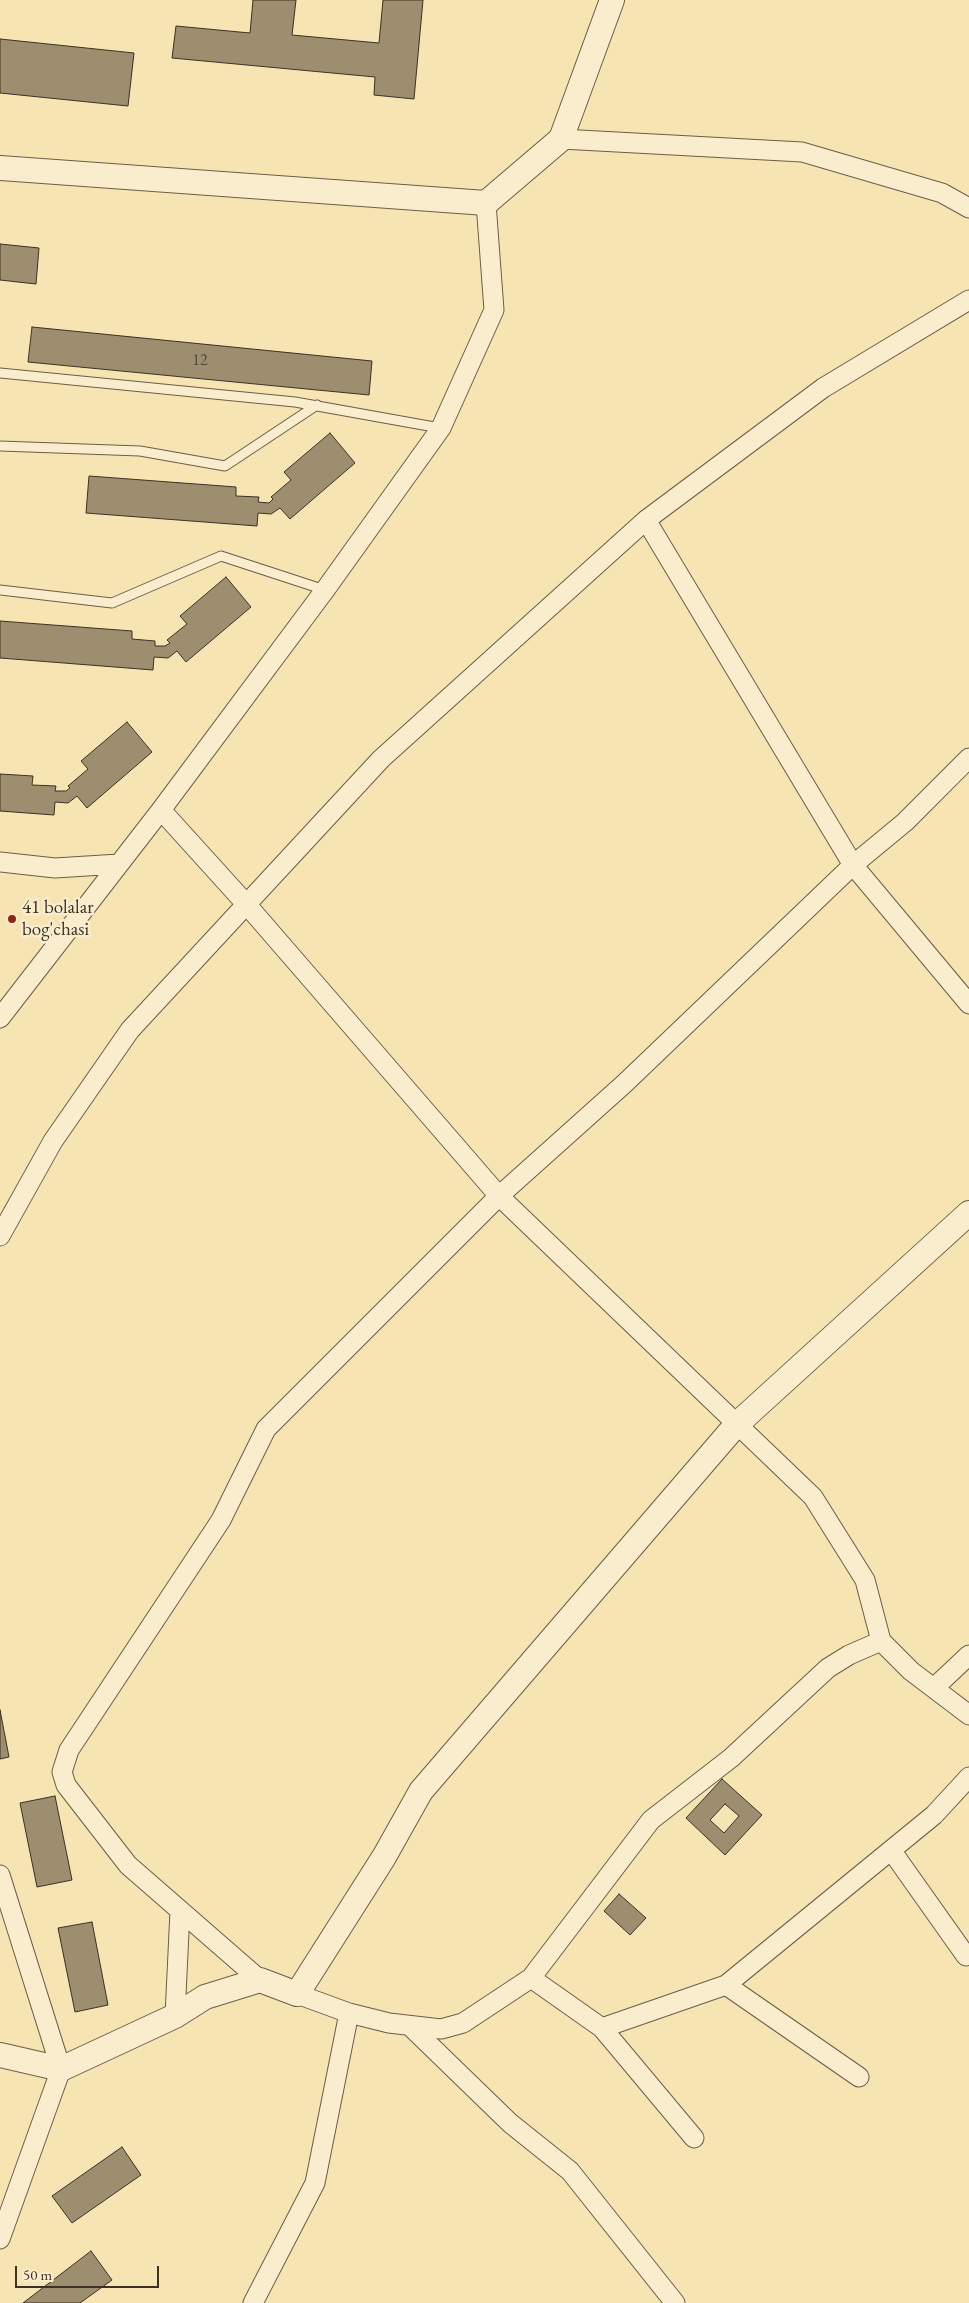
<!DOCTYPE html>
<html>
<head>
<meta charset="utf-8">
<style>
	body { margin:0 }
	#map { position:relative; width:969px; height:2303px; overflow:hidden; background:#f7e4b3; font-family:"EB Garamond",serif }
	canvas { display:block }
	.scale { position:absolute; left:15px; top:2266px; width:144px; height:22px; box-sizing:border-box; border:2px solid #3b3125; border-top:0; padding-left:6px; font-size:15px; line-height:18px; white-space:nowrap; color:#3b3125; -webkit-text-stroke:4px #faedce; paint-order:stroke }
</style>
</head>
<body>
<div id="map">
<canvas width="969" height="2303"></canvas>
<div class="scale">50 m</div>
</div>
<script>
const g = document.querySelector('canvas').getContext('2d');
g.lineJoin = 'round';
function paint(path, color) {
  g.fillStyle = color;
  g.fill(path, 'evenodd');
}
function toPath(rows) {
  const path = new Path2D();
  for (const r of rows) {
    path.moveTo(r[0], r[1]);
    for (let i = 2; i < r.length; i += 2) path.lineTo(r[i], r[i + 1]);
  }
  return path;
}
function strokePath(path, color, width, dash) {
  g.strokeStyle = color;
  g.lineWidth = width;
  g.lineCap = dash ? 'butt' : 'round';
  g.setLineDash(dash || []);
  g.stroke(path);
}
function label(font, color, halo, rows, align = 'center') {
  g.font = font + ' "EB Garamond",serif';
  g.lineWidth = 5;
  g.setLineDash([]);
  g.textBaseline = 'middle';
  g.strokeStyle = halo;
  g.fillStyle = color;
  for (const [text, x, y, turn = 0] of rows) {
    g.save();
    g.translate(x, y);
    g.rotate((+turn || 0) * Math.PI / 180);
    g.textAlign = isNaN(turn) ? turn : align;
    if (halo) g.strokeText(text, 0, 0);
    g.fillText(text, 0, 0);
    g.restore();
  }
}
const building = toPath([
	[253,0,296,0,292,35,379,43,383,0,423,0,414,99,374,95,375,77,172,58,176,26,250,33,253,0],
	[0,39,134,53,128,106,0,93,0,39],
	[0,244,39,248,36,284,0,280,0,244],
	[32,327,372,361,369,395,28,362,32,327],
	[330,433,355,463,290,519,280,508,271,514,258,513,257,526,86,513,89,476,236,487,236,496,259,497,258,502,269,503,273,499,271,497,291,480,284,472,330,433],
	[226,577,251,607,186,662,177,651,168,658,154,657,153,670,0,658,0,621,132,631,132,639,155,641,155,646,165,646,170,643,167,640,187,624,180,616,226,577],
	[127,722,152,752,87,808,77,796,68,803,55,802,54,815,0,811,0,774,33,776,32,785,56,786,55,791,66,791,70,788,68,786,88,769,81,761,127,722],
	[0,1710,9,1757,0,1759,0,1710],
	[722,1779,762,1815,725,1855,686,1818,722,1779],
	[725,1804,739,1816,724,1833,710,1820,725,1804],
	[55,1796,72,1880,37,1887,20,1803,55,1796],
	[619,1894,646,1918,630,1935,604,1911,619,1894],
	[92,1922,108,2005,75,2012,58,1928,92,1922],
	[122,2147,141,2175,72,2223,52,2196,122,2147],
	[91,2251,112,2280,80,2303,23,2303,91,2251]
]);
paint(building, '#9d8e6f');
strokePath(building, '#3b3125', 1);
const service = toPath([
	[0,373,295,402,440,428],
	[0,446,140,451,225,466,317,405],
	[0,590,112,603,221,556,325,590]
]);
const minor = toPath([
	[561,139,802,152,942,193,969,208],
	[646,520,853,865,969,1004],
	[161,810,247,905,499,1196,813,1497,865,1580,881,1641,911,1671,969,1715],
	[0,862,55,868,119,864],
	[0,1018,161,810,325,590,441,428,494,310,486,203],
	[0,1236,53,1141,130,1030,381,759,646,520,823,388,969,300],
	[934,1688,969,1655],
	[891,1850,966,1956],
	[0,1875,61,2069,0,2239],
	[531,1978,602,2028,694,2138],
	[260,1980,128,1865,66,1785,62,1772,69,1750,221,1520,266,1429,499,1196,624,1084,853,865,905,822,969,758],
	[726,1985,859,2077],
	[297,1994,349,2013,389,2023,441,2029,463,2023,531,1978,651,1820,731,1758,828,1668,849,1655,881,1641],
	[175,2016,180,1911],
	[410,2026,510,2123,570,2171,675,2303],
	[602,2028,726,1985,934,1815,969,1777],
	[253,2303,315,2183,349,2013]
]);
const tertiary = toPath([
	[0,168,486,203,561,139,612,0],
	[0,2055,61,2069,175,2016,205,1997,260,1980,297,1994,384,1857,421,1791,736,1425,969,1213]
]);
strokePath(service, '#6a5e48', 11);
strokePath(minor, '#6a5e48', 21);
strokePath(tertiary, '#6a5e48', 26);
strokePath(service, '#faedce', 9);
strokePath(minor, '#faedce', 19);
strokePath(tertiary, '#faedce', 24);
for (const [x, y, r, color] of [
	[12,919,5,"#8f2418"]
]) {
  const dot = new Path2D();
  dot.arc(x, y, r, 0, 2 * Math.PI);
  g.fillStyle = color;
  g.fill(dot);
  strokePath(dot, '#faedce', 2);
}
label('16px', '#544838', null, [
	["12",200,361]
]);
label('19px', '#3b3125', '#faedce', [
	["41 bolalar",22,908],
	["bog'chasi",22,930]
], 'left');
</script>
</body>
</html>
